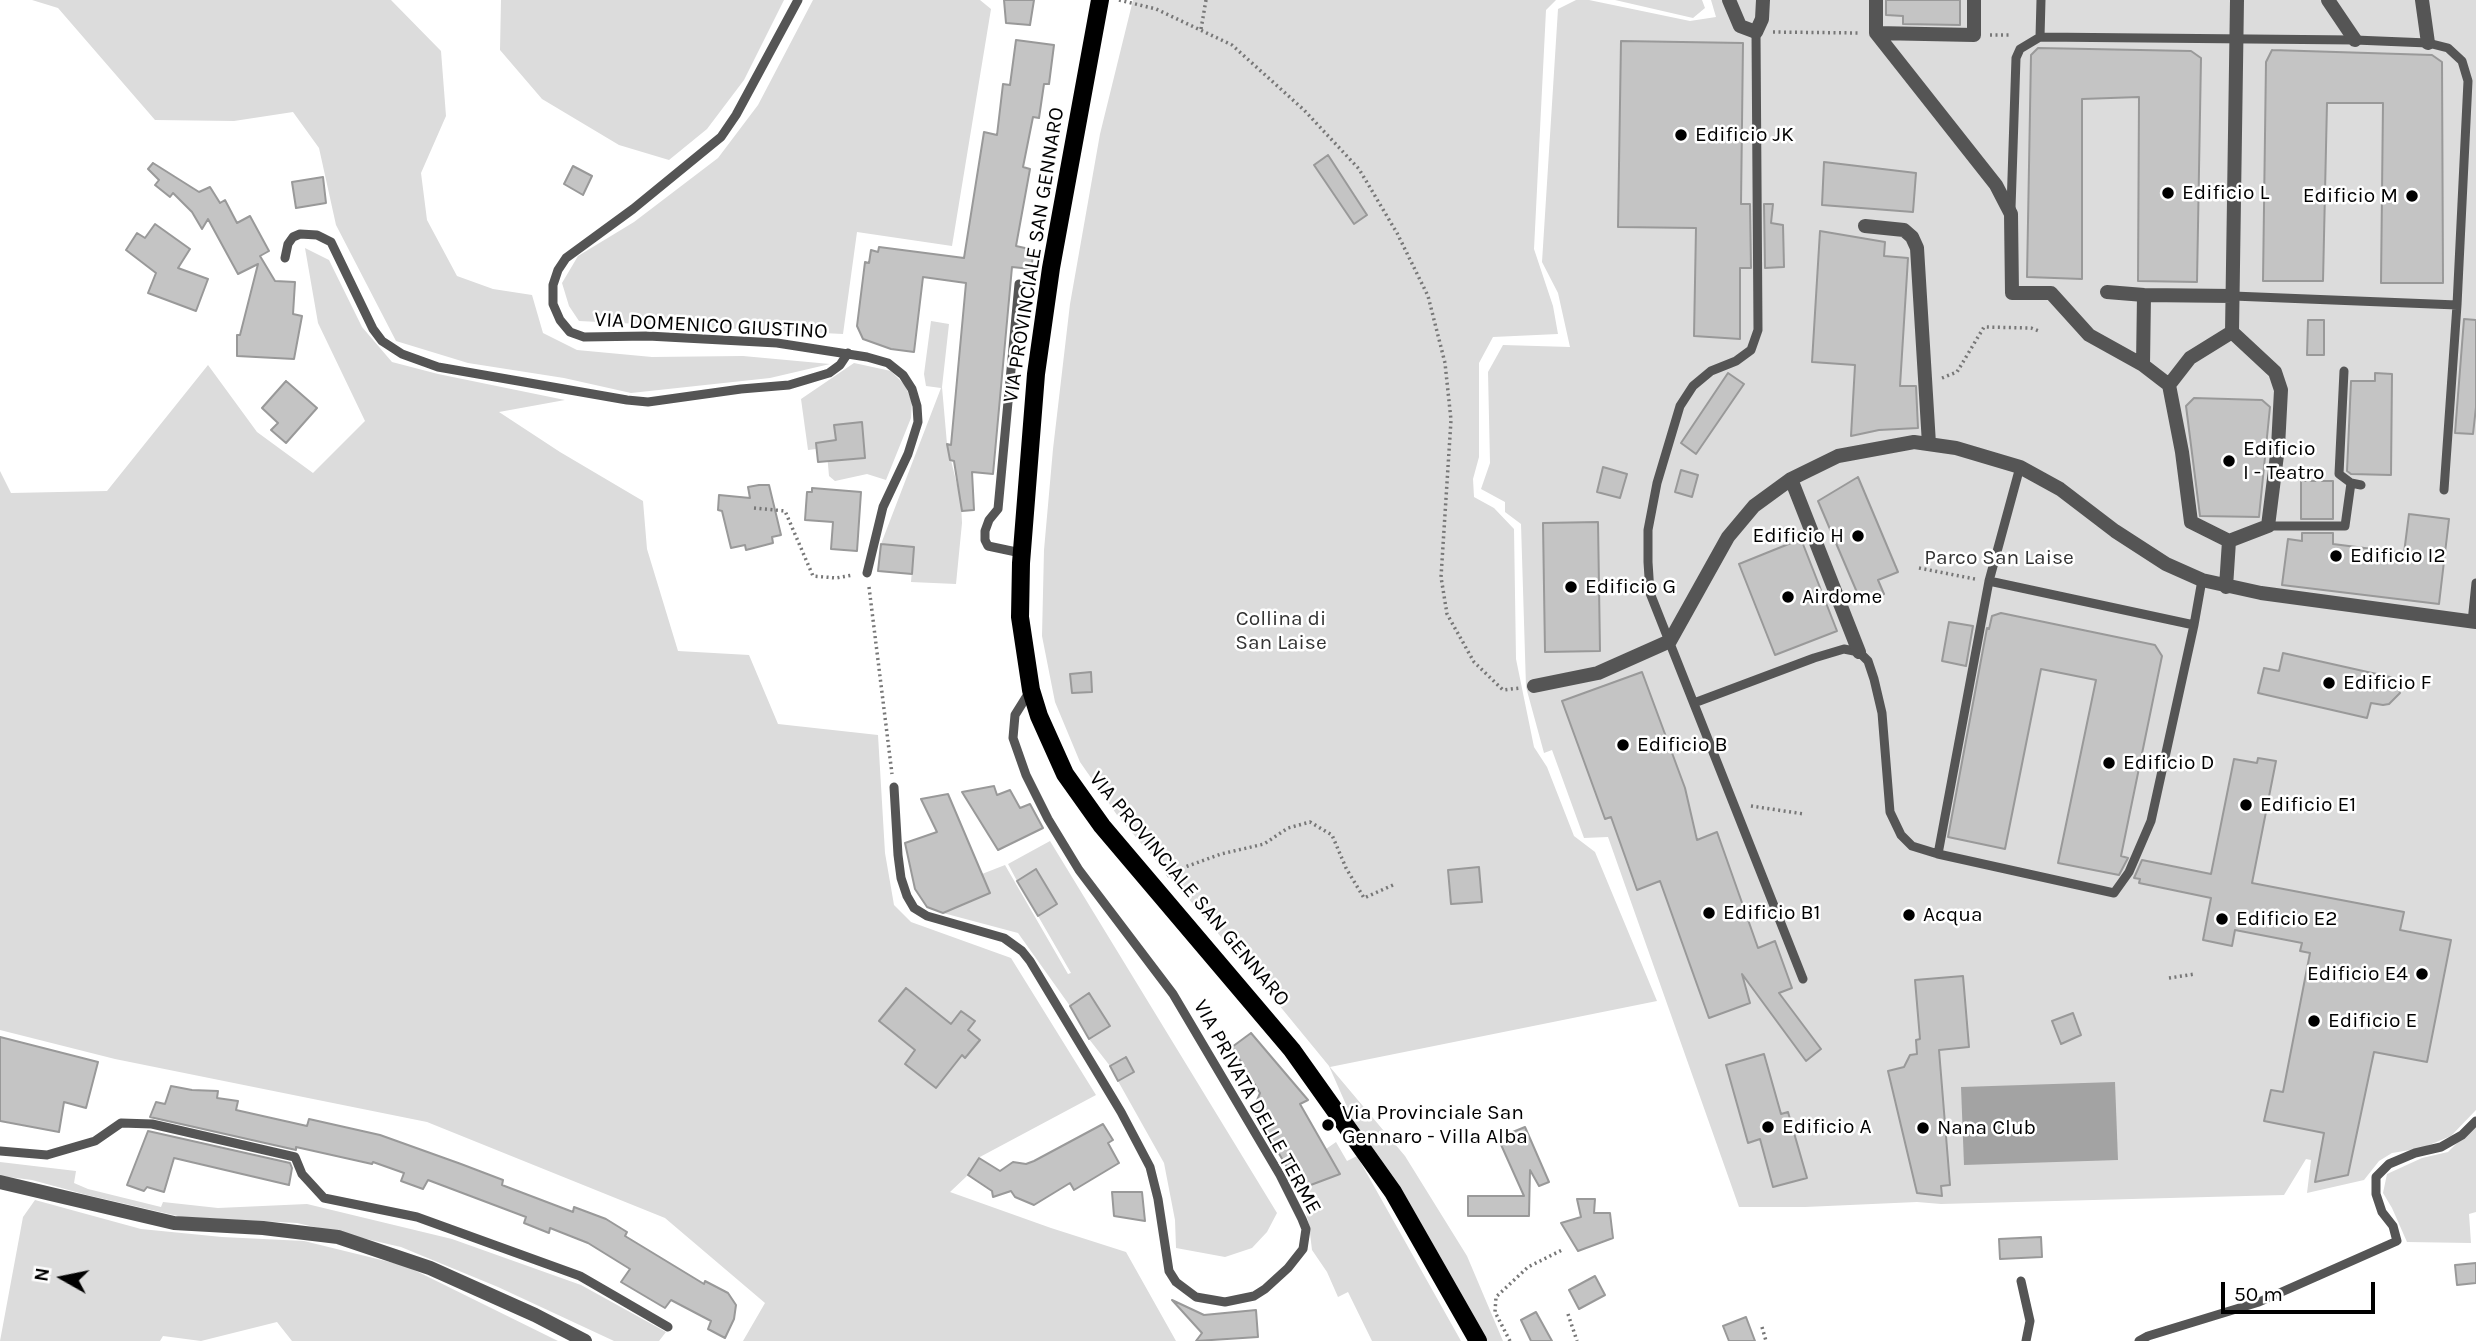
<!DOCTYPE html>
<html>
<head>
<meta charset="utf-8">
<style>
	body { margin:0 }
	#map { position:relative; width:2476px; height:1341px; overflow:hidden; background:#fff; font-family:Karla,sans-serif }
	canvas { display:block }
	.north { position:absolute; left:28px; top:1243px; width:70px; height:70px; -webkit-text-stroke:5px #fff; paint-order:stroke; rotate:279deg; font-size:19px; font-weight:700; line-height:28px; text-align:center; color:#000 }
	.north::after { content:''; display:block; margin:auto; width:24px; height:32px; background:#000; clip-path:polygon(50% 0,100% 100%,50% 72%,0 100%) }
	.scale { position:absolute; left:2221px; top:1282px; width:154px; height:32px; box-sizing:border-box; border:4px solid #000; border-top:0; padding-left:9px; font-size:21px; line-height:24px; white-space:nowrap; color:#000; -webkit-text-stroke:5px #fff; paint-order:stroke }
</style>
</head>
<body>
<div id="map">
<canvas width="2476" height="1341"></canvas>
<div class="north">N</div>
<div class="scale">50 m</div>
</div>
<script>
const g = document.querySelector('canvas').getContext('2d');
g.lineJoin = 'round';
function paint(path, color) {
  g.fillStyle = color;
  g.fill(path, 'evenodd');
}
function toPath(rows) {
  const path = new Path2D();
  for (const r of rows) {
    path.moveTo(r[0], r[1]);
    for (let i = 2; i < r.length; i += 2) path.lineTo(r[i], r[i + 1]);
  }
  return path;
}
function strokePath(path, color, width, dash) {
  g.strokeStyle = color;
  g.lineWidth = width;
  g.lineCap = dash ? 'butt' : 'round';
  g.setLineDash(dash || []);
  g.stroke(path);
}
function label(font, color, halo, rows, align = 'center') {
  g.font = font + ' Karla,sans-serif';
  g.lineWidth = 5;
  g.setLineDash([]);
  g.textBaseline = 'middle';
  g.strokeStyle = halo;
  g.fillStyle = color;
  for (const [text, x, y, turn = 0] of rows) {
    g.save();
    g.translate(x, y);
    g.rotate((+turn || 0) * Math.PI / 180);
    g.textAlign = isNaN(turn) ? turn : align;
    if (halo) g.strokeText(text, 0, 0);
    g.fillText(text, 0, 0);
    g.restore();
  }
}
paint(toPath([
	[32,0,391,0,441,51,446,116,421,173,427,220,457,276,493,289,532,295,543,333,577,350,652,357,743,356,830,364,770,378,631,393,564,378,468,363,396,341,336,225,319,148,293,112,234,121,155,120,58,8],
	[501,0,784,0,744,80,707,129,669,160,619,145,542,99,500,50],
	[813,0,980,0,991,9,952,246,857,232,843,334,579,321,569,306,562,283,578,256,634,222,718,158,758,105],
	[1133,0,1556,0,1546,10,1534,249,1553,306,1558,334,1493,337,1479,363,1479,457,1473,479,1474,497,1494,508,1514,529,1516,659,1534,747,1547,767,1574,836,1595,852,1657,1001,1330,1067,1405,1156,1467,1256,1503,1341,1486,1341,1355,1125,1329,1066,1274,999,1117,815,1080,762,1055,702,1042,636,1044,550,1053,449,1070,304,1100,134],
	[1328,156,1367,215,1354,224,1314,165],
	[1479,867,1482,902,1451,904,1448,870],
	[1576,0,1589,0,1690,21,1716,17,1711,0,2476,0,2476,1110,2451,1136,2422,1148,2392,1153,2379,1161,2364,1180,2307,1193,2311,1160,2306,1159,2284,1195,1941,1204,1917,1202,1805,1207,1739,1207,1608,837,1584,838,1552,750,1544,753,1526,687,1521,524,1505,512,1505,502,1481,489,1490,463,1488,372,1503,345,1570,347,1558,293,1542,262,1558,9],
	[1615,0,1702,0,1705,8,1693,18],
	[305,248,329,260,362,327,392,362,438,374,565,400,499,412,560,452,643,501,647,549,678,651,749,655,778,724,878,735,885,853,894,905,911,922,1011,958,1096,1095,978,1158,968,1175,950,1192,1051,1228,1126,1252,1176,1341,743,1341,765,1303,665,1218,427,1122,115,1059,0,1030,0,471,11,493,107,491,208,365,257,432,313,473,365,421,318,323],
	[905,988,951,1024,961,1011,975,1021,968,1030,979,1040,965,1058,962,1055,936,1088,905,1064,915,1050,879,1021],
	[931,321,949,324,942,387,947,444,961,501,962,523,956,584,911,582,914,547,881,544,941,388,926,386,924,374],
	[854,363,891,371,905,385,912,402,911,418,886,480,867,474,835,481,829,476,826,442,816,443,816,449,808,450,801,399],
	[862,422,865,458,857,459,856,451,837,452,834,425],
	[1050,841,1277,1213,1267,1232,1252,1248,1225,1257,1176,1248,1175,1220,1164,1163,1118,1081,1134,1071,1126,1058,1110,1066,1089,1039,1110,1026,1090,994,1070,1006,1018,933,943,913,990,893,982,874,1005,865,1068,974,1071,973,1038,916,1057,904,1035,870,1017,881,1008,864],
	[2476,1124,2476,1212,2469,1214,2471,1243,2407,1242,2392,1208,2383,1193,2387,1174,2422,1158,2448,1152],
	[1336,1142,1347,1161,1357,1156,1461,1341,1372,1341,1348,1292,1338,1297,1327,1272,1312,1250,1309,1225,1300,1189,1340,1174,1326,1149],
	[0,1162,76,1171,74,1183,88,1189,161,1207,163,1202,218,1208,307,1204,452,1239,581,1285,666,1332,659,1341,614,1341,498,1287,401,1247,297,1223,182,1217,87,1195,32,1180,0,1176],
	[35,1200,141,1229,222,1237,304,1241,406,1266,558,1341,292,1341,277,1322,201,1341,163,1336,160,1341,0,1341,23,1217]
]), '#dcdcdc');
paint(toPath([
	[2115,1082,2118,1160,1964,1165,1961,1087]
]), '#a3a3a3');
const building = toPath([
	[1004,0,1034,0,1030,25,1006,23,1004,0],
	[1886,0,1960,0,1960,25,1903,24,1903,16,1886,15,1886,0],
	[1016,40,1054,45,1049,84,1044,84,1039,118,1033,117,1023,167,1030,169,1016,246,1034,250,1031,269,1012,267,993,474,972,472,974,510,962,511,954,461,950,460,947,444,951,445,966,283,923,277,914,352,891,349,863,339,857,326,865,262,869,263,871,250,878,252,879,247,964,258,984,132,997,135,1003,84,1010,85,1016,40],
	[1621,41,1743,43,1741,204,1750,204,1751,268,1740,268,1740,339,1694,336,1696,228,1618,227,1621,41],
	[2038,48,2191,51,2201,58,2197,282,2138,281,2139,97,2082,99,2082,279,2027,277,2031,55,2038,48],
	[2272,50,2432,55,2442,62,2443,283,2381,283,2383,103,2327,103,2323,281,2263,281,2266,62,2272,50],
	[1328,155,1367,215,1354,224,1314,165,1328,155],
	[1824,162,1916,173,1913,212,1822,205,1824,162],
	[153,163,199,192,210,187,220,203,225,200,237,223,250,216,269,251,260,256,275,281,295,282,293,314,302,316,294,359,237,356,237,335,240,335,258,264,238,274,208,219,202,229,192,212,173,193,170,197,155,185,159,180,148,169,153,163],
	[573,166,592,176,583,195,564,184,573,166],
	[323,177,326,203,296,208,292,182,323,177],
	[1764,204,1773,204,1771,223,1783,225,1784,267,1765,268,1764,204],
	[155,224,190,249,178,268,208,279,196,311,148,293,156,273,126,250,137,233,145,238,155,224],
	[1820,231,1885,242,1884,256,1908,258,1900,386,1916,386,1918,428,1879,430,1851,436,1855,365,1812,362,1820,231],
	[2464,319,2476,320,2476,407,2473,434,2455,433,2464,319],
	[2308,320,2324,320,2324,355,2307,355,2308,320],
	[1728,373,1744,384,1696,454,1681,443,1728,373],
	[2375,373,2392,374,2391,475,2351,474,2347,471,2351,381,2375,381,2375,373],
	[286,381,317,408,286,443,271,430,278,423,262,408,286,381],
	[2194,398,2262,400,2270,407,2259,517,2200,516,2186,406,2194,398],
	[862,422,865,458,818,462,816,443,836,440,834,425,862,422],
	[1603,467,1627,474,1620,498,1597,492,1603,467],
	[1681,470,1698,475,1692,497,1675,492,1681,470],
	[1858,477,1898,572,1878,580,1884,594,1862,604,1818,501,1858,477],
	[2301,481,2333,481,2333,519,2301,519,2301,481],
	[759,485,769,485,781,535,772,537,773,543,746,550,745,545,731,548,722,511,718,510,719,495,750,498,748,487,759,485],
	[812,488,861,492,857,551,831,549,833,522,805,520,807,492,812,492,812,488],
	[2409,514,2449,519,2439,604,2282,585,2288,539,2302,541,2302,533,2333,533,2333,544,2404,553,2409,514],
	[1598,522,1600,651,1545,652,1543,523,1598,522],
	[1801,539,1837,631,1775,655,1739,564,1801,539],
	[881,544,914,547,912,574,878,571,881,544],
	[2001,613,2155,645,2162,656,2121,856,2128,858,2119,875,2058,863,2096,680,2041,669,2005,849,1948,837,1987,628,1989,629,1992,616,2001,613],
	[1949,622,1973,626,1966,666,1942,661,1949,622],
	[2283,653,2390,677,2396,680,2400,693,2389,704,2383,705,2371,703,2367,718,2258,693,2264,668,2279,671,2283,653],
	[1091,672,1092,692,1072,693,1070,674,1091,672],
	[1642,672,1685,788,1697,840,1717,832,1758,948,1775,941,1792,988,1779,993,1821,1049,1806,1061,1742,974,1750,1003,1709,1018,1660,881,1637,890,1611,817,1605,819,1562,701,1642,672],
	[2258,758,2276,761,2252,883,2404,912,2400,930,2451,940,2427,1062,2374,1052,2348,1175,2315,1182,2324,1133,2264,1121,2271,1090,2283,1092,2310,953,2300,951,2302,943,2235,930,2232,946,2203,940,2211,898,2139,883,2140,879,2134,878,2142,860,2211,874,2234,759,2257,763,2258,758],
	[994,786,997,795,1010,790,1020,808,1030,804,1043,828,998,850,962,792,994,786],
	[948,794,990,893,943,913,927,907,915,889,905,843,937,832,921,799,948,794],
	[1479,867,1482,902,1451,904,1448,870,1479,867],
	[1036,869,1057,904,1038,916,1017,881,1036,869],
	[1963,976,1969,1047,1939,1050,1950,1185,1941,1186,1942,1196,1917,1193,1888,1071,1904,1067,1910,1055,1917,1054,1916,1040,1920,1039,1915,980,1963,976],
	[906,988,951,1024,961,1011,975,1021,968,1030,980,1040,965,1058,962,1055,936,1088,905,1064,915,1050,879,1021,906,988],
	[1089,993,1110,1026,1089,1039,1070,1006,1089,993],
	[2073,1013,2081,1035,2061,1044,2052,1021,2073,1013],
	[1251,1033,1308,1100,1300,1104,1340,1174,1300,1189,1253,1110,1260,1093,1232,1047,1251,1033],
	[0,1037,98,1062,86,1108,64,1102,59,1132,0,1121,0,1037],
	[1764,1054,1781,1114,1788,1112,1807,1178,1773,1187,1760,1139,1748,1143,1726,1065,1764,1054],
	[1126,1057,1134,1072,1118,1081,1110,1066,1126,1057],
	[171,1086,192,1090,218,1091,217,1098,238,1101,236,1110,307,1126,309,1119,380,1135,461,1164,503,1180,502,1185,573,1212,574,1207,606,1219,627,1232,625,1236,704,1284,705,1281,728,1293,736,1305,734,1319,725,1338,708,1329,711,1321,671,1300,665,1308,621,1282,630,1269,588,1243,550,1228,549,1233,524,1223,526,1217,428,1180,423,1189,401,1181,404,1173,373,1162,372,1164,296,1147,296,1150,150,1117,156,1102,165,1104,171,1086],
	[1103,1124,1113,1140,1108,1143,1119,1163,1074,1190,1070,1183,1034,1205,1015,1197,1011,1191,993,1197,992,1191,968,1175,979,1158,1000,1171,1013,1162,1026,1164,1034,1161,1103,1124],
	[1525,1127,1549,1182,1539,1186,1530,1170,1529,1216,1468,1216,1468,1196,1524,1196,1498,1138,1525,1127],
	[148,1131,290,1163,292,1168,289,1185,174,1158,164,1192,147,1187,144,1191,127,1185,148,1131],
	[1112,1192,1142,1192,1145,1221,1114,1216,1112,1192],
	[1577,1199,1595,1199,1594,1213,1610,1213,1613,1238,1578,1251,1561,1223,1581,1217,1577,1199],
	[2041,1237,2042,1257,2000,1259,1999,1239,2041,1237],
	[2476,1263,2476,1283,2457,1285,2455,1265,2476,1263],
	[1595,1276,1605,1295,1579,1309,1569,1290,1595,1276],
	[1172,1300,1204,1315,1256,1310,1258,1337,1196,1341,1202,1333,1172,1300],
	[1536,1312,1552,1341,1531,1341,1521,1320,1536,1312],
	[1746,1317,1755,1341,1729,1341,1723,1326,1746,1317]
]);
paint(building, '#c4c4c4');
strokePath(building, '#999', 2);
strokePath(toPath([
	[1119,0,1156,9,1232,45,1304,110,1359,169,1397,233,1428,296,1445,363,1451,420,1441,577,1447,614,1474,662,1503,690,1520,688],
	[1201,29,1206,0],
	[1773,32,1860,33],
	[1990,35,2011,35],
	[1942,378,1957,372,1984,327,2031,328,2041,332],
	[754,508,785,511,813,576,836,578,853,575],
	[1919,568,1975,579],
	[869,587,892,774],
	[1751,806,1804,814],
	[1167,876,1174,871,1221,854,1264,844,1288,828,1310,822,1332,835,1346,868,1364,898,1393,885],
	[2169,978,2195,974],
	[1568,1314,1577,1341],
	[1762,1327,1766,1341],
	[1510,1341,1495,1312,1496,1297,1528,1267,1564,1249]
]), '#777', 3.5, [2, 3.5]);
strokePath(toPath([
	[798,0,736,115,721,137,633,209,566,258,558,270,553,285,553,304,560,320,570,332,584,337,648,336,777,343,867,357,888,363,903,375,912,389,917,406,918,422,908,454,883,507,867,573],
	[2041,0,2040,37,2355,40,2428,43,2448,48,2462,61,2468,81,2457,305,2233,296],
	[1756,32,1758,330,1751,350,1736,361,1711,371,1693,386,1680,406,1657,483,1648,530,1648,562,1650,593,1803,979],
	[2011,208,2016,58,2020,49,2040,37],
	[285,258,288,244,293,237,300,234,317,235,331,242,373,329,382,341,402,354,438,367,627,400,648,402,741,389,789,385,829,373,840,365,848,353],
	[1019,284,998,509,989,520,985,531,985,540,988,546,1021,553],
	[2344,371,2339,474,2351,483],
	[2444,490,2457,305],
	[2268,526,2345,526,2351,483,2361,485],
	[1989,581,2020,467],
	[2472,622,2476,583],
	[2194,625,1989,581,1938,854,2114,893,2129,872,2151,821,2194,625,2202,580],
	[1694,703,1814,658,1844,649,1859,652,1868,661,1874,679,1882,713,1890,812,1901,835,1912,846,1938,854],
	[894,787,898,855,901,878,907,896,914,908,927,916,1004,938,1022,951,1030,961,1121,1112,1150,1167,1158,1199,1169,1271,1176,1282,1196,1297,1225,1302,1254,1296,1265,1289,1288,1268,1303,1249,1306,1229,1302,1219,1280,1175,1173,994,1079,870,1048,819,1026,775,1013,738,1015,715,1030,691],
	[0,1151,47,1155,95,1141,121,1123,152,1124,295,1157,302,1174,324,1198,417,1217,580,1276,668,1327],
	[2021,1281,2030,1321,2026,1341],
	[2139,1341,2148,1336,2259,1302,2397,1241,2393,1226,2382,1212,2376,1194,2376,1177,2389,1164,2415,1153,2441,1147,2462,1135,2476,1121]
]), '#555', 9);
strokePath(toPath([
	[1729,0,1740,26,1756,32,1762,19,1763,0],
	[1876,0,1876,33,1996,185,2011,214,2012,293,2051,293,2089,335,2143,365,2169,385],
	[2328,0,2355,40],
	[2422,0,2428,43],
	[1876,33,1974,35,1974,0],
	[1865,226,1904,230,1912,237,1917,248,1929,444],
	[2107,292,2144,295,2233,296],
	[2232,332,2190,358,2169,385,2182,452,2191,522,2229,541,2268,526,2278,447,2281,390,2275,372,2232,332,2237,0],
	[2143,365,2144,295],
	[1791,479,1859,652],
	[2226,587,2229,541],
	[1534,686,1598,673,1670,641,1728,537,1754,506,1791,479,1838,456,1914,442,1956,448,2020,467,2060,489,2115,531,2166,564,2202,580,2261,593,2476,622],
	[0,1182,174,1223,263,1228,338,1237,430,1268,535,1315,585,1341]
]), '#555', 14);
strokePath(toPath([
	[1100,0,1051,268,1036,374,1021,563,1020,617,1031,690,1039,716,1065,774,1102,826,1292,1050,1393,1192,1478,1341]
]), '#000', 18);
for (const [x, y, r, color] of [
	[1681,135,7,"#000"],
	[2168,193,7,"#000"],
	[2412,196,7,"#000"],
	[2229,461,7,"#000"],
	[1858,536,7,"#000"],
	[2336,556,7,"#000"],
	[1571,587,7,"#000"],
	[1788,597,7,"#000"],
	[2329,683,7,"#000"],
	[1623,745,7,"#000"],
	[2109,763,7,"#000"],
	[2246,805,7,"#000"],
	[1709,913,7,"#000"],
	[1909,915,7,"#000"],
	[2222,919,7,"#000"],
	[2422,974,7,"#000"],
	[2314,1021,7,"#000"],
	[1328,1125,7,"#000"],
	[1768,1127,7,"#000"],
	[1923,1128,7,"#000"]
]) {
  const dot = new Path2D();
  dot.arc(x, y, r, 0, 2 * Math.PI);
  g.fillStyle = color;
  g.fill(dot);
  strokePath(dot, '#fff', 2.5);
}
label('21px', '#000', '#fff', [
	["Edificio JK",1695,135],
	["Edificio L",2182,193],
	["Edificio M",2398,196,"right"],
	["Edificio",2243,449],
	["I - Teatro",2243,473],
	["Edificio H",1844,536,"right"],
	["Edificio I2",2350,556],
	["Edificio G",1585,587],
	["Airdome",1802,597],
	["Edificio F",2343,683],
	["Edificio B",1637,745],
	["Edificio D",2123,763],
	["Edificio E1",2260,805],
	["Edificio B1",1723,913],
	["Acqua",1923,915],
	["Edificio E2",2236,919],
	["Edificio E4",2408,974,"right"],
	["Edificio E",2328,1021],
	["Via Provinciale San",1342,1113],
	["Gennaro - Villa Alba",1342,1137],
	["Edificio A",1782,1127],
	["Nana Club",1937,1128]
], 'left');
label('21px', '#000', '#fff', [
	["VIA PROVINCIALE SAN GENNARO",1034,255,-81],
	["VIA DOMENICO GIUSTINO",711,326,3],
	["VIA PROVINCIALE SAN GENNARO",1189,889,50],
	["VIA PRIVATA DELLE TERME",1257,1107,61]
]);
label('21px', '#333', '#fff', [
	["Parco San Laise",1999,558],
	["Collina di",1281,619],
	["San Laise",1281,643]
]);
</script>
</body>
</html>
